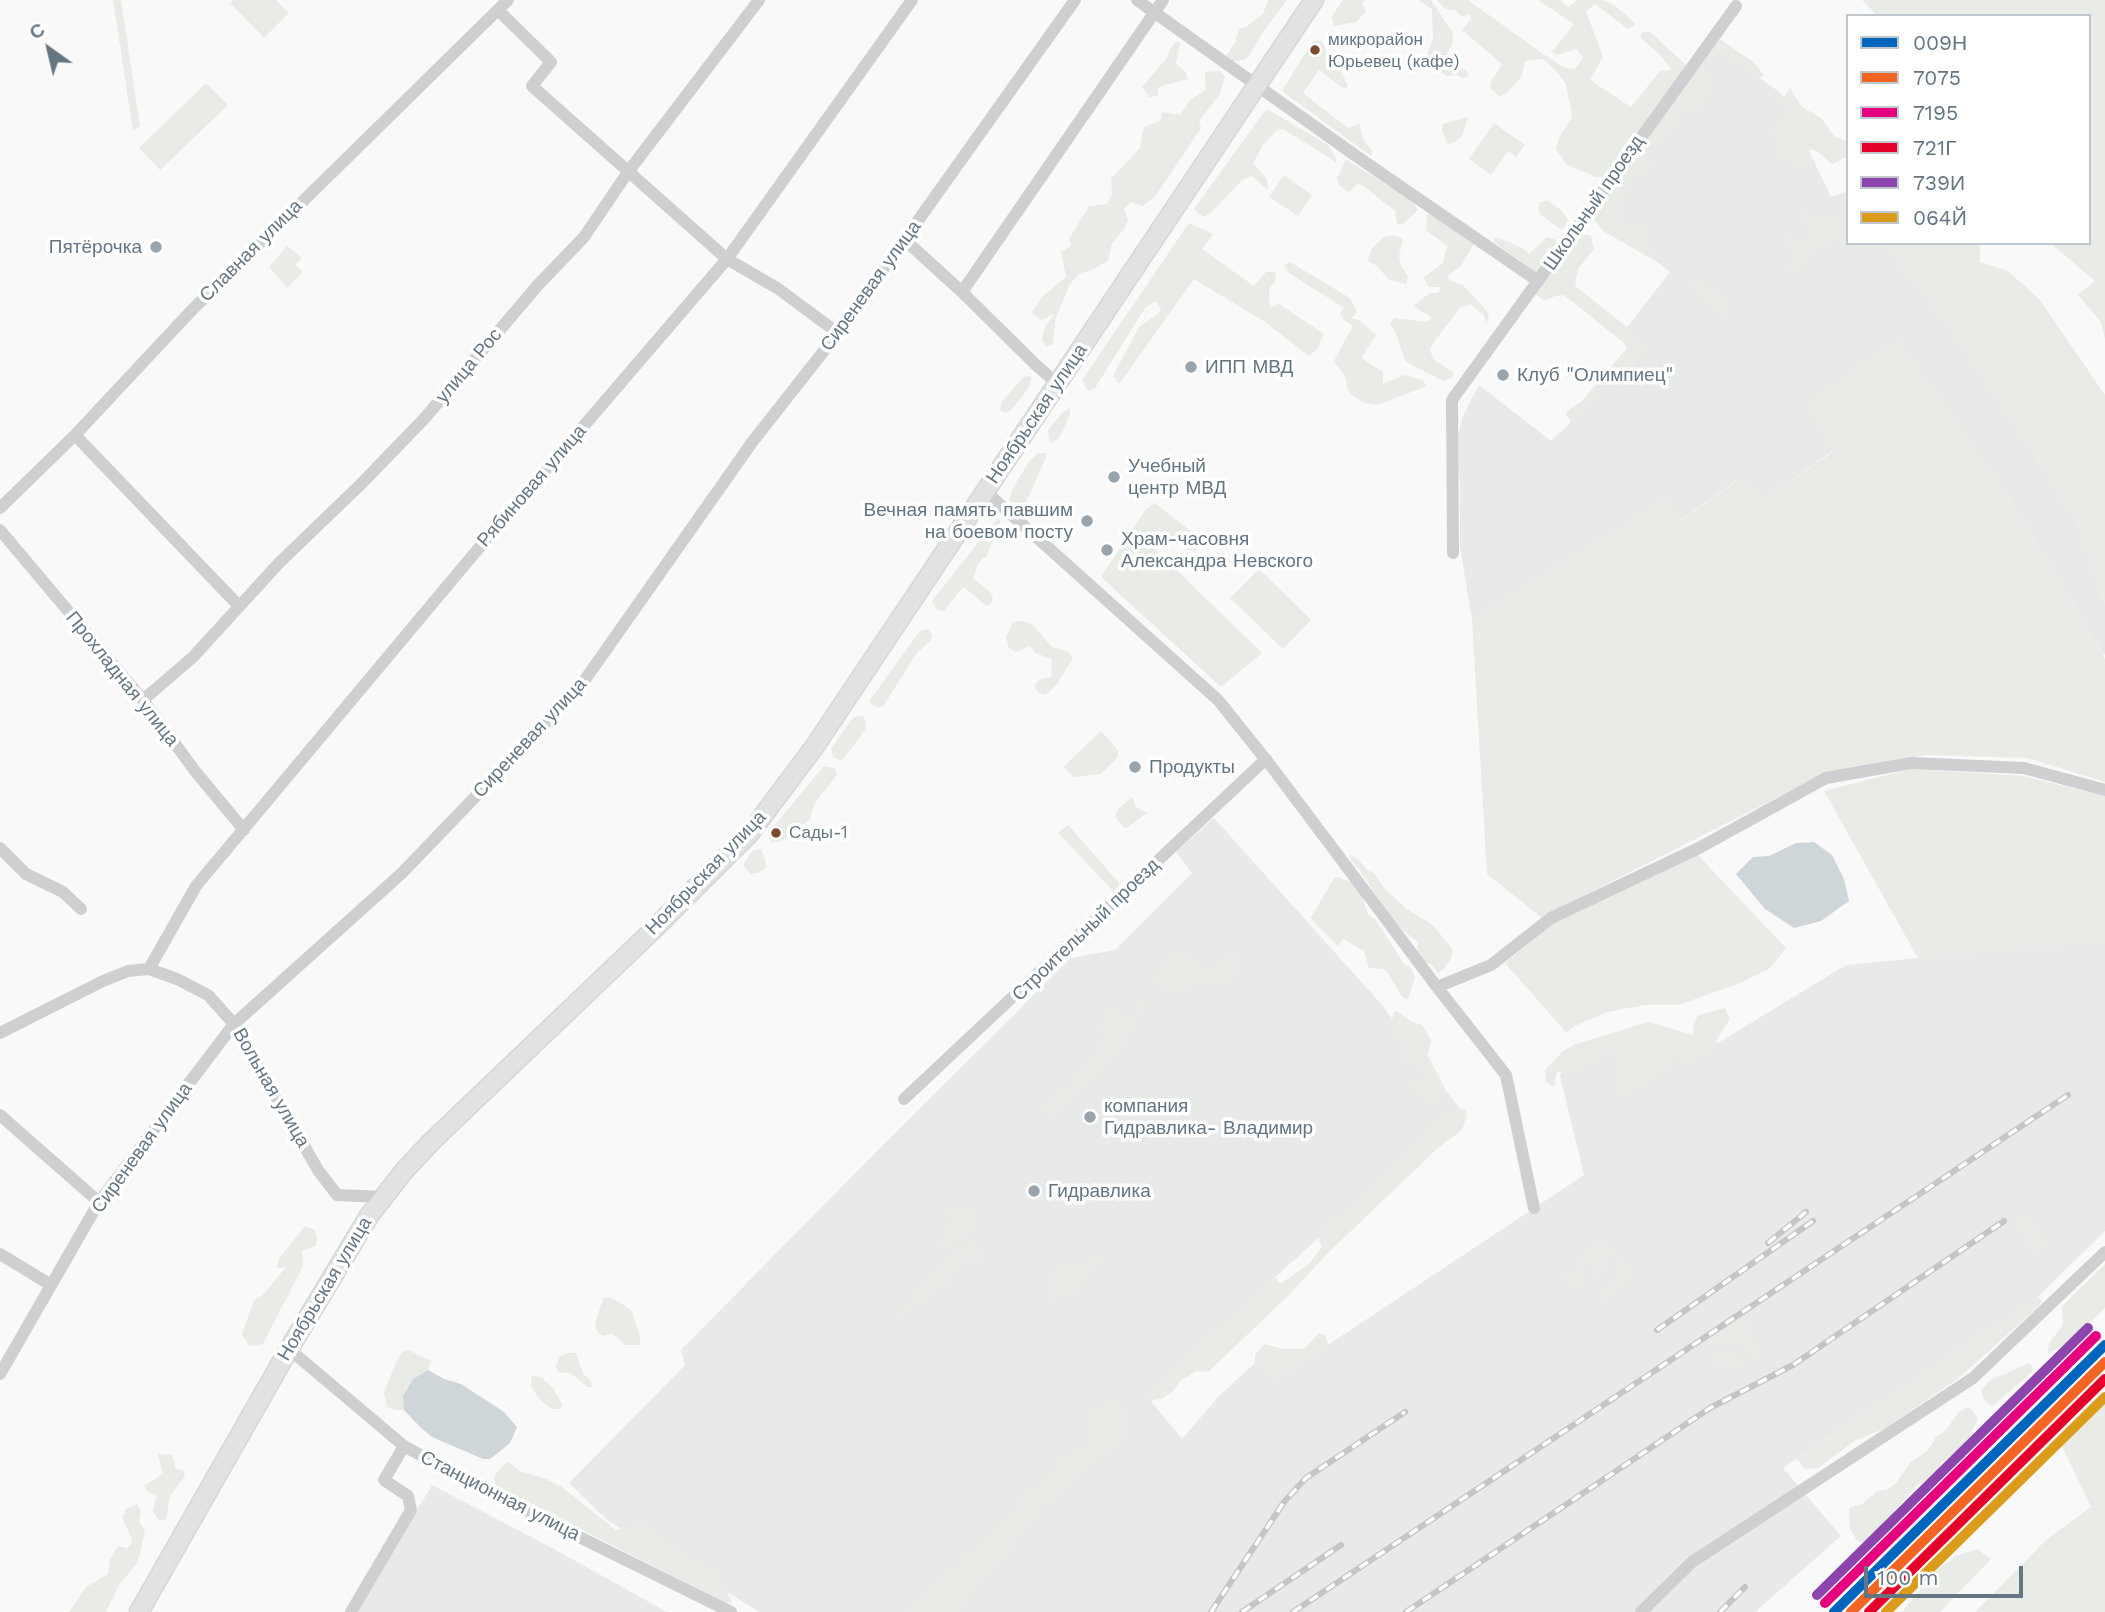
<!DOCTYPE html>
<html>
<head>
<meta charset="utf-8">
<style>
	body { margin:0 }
	#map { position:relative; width:2105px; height:1612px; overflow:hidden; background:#f9f9f9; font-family:"Work Sans",sans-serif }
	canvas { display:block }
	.legend { position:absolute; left:1846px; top:14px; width:245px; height:231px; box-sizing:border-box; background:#fff; border:2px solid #c1c8cd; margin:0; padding:9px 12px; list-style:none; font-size:21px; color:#657683 }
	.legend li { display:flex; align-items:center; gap:14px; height:35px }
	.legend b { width:35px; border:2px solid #c1c8cd }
	.north { position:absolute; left:14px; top:14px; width:70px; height:70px; -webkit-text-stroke:5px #fff; paint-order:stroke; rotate:326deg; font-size:19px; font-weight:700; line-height:28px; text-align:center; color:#657683 }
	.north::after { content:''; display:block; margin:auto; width:24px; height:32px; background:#657683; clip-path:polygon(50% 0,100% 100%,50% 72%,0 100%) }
	.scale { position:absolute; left:1864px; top:1566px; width:159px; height:32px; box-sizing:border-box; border:4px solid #657683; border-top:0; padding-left:9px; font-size:21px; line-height:24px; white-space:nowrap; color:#657683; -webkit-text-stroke:5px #fff; paint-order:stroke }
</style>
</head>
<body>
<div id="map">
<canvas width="2105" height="1612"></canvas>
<ul class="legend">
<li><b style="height:9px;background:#0065bd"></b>009Н</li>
<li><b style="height:9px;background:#f26522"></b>7075</li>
<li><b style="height:9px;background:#e5007d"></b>7195</li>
<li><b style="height:9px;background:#e4002b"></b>721Г</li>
<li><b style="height:9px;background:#8e44ad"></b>739И</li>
<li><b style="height:9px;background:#da9c1a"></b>064Й</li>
</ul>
<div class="north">С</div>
<div class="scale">100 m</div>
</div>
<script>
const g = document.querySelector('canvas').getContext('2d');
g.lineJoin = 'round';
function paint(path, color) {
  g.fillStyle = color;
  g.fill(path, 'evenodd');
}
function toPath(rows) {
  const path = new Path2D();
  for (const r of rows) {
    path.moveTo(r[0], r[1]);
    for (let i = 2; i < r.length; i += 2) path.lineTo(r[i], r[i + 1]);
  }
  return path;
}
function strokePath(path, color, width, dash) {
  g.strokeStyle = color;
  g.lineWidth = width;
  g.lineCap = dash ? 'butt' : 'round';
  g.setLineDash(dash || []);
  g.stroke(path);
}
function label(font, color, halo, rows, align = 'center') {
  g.font = font + ' "Work Sans",sans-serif';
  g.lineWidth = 7;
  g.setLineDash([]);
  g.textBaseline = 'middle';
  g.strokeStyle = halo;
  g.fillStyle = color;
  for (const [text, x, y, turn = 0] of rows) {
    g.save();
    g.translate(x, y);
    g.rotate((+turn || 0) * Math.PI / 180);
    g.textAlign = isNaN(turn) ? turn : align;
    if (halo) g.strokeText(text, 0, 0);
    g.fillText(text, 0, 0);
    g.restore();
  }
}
paint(toPath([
	[1711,43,1782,94,1831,197,1848,191,1848,243,1883,243,1956,336,2078,522,2105,604,2105,654,2103,655,1996,477,1833,451,1765,498,1738,479,1681,520,1666,499,1472,620,1460,546,1460,481,1455,451,1462,418,1479,385,1551,441,1645,351,1627,327,1670,272,1591,210],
	[1214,818,1382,1005,1460,1109,1146,1395,1182,1439,1220,1395,1255,1363,1278,1378,1584,1175,1560,1076,1574,1045,1649,1022,1718,1043,1846,965,2105,940,2105,1231,2038,1297,1783,1468,1841,1536,1755,1612,760,1612,607,1520,569,1483,685,1365,681,1350,875,1153,1071,958,1115,950,1192,873,1176,852],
	[432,1485,554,1549,667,1612,357,1612]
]), '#e8e9e9');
paint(toPath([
	[113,0,121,0,140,126,133,131],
	[233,0,276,0,289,13,264,38,230,3],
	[1268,0,1287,0,1261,35,1249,56,1244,60,1230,62,1225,57,1235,43,1239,29,1246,27,1263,14],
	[1343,0,1364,0,1362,3,1366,11,1356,22,1334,26,1332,16],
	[1418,0,1431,0,1453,33,1453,43,1447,53,1455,64,1469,73,1468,76,1463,78,1456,75,1448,76,1427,66,1425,59,1433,39,1432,9],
	[1437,0,1468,0,1539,51,1563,67,1575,69,1583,58,1577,49,1557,55,1552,52,1574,24,1538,0,1560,0,1568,7,1578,0,1603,0,1614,5,1636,24,1628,29,1595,4,1586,11,1603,57,1590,80,1631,107,1660,71,1672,70,1659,54,1641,38,1641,33,1649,31,1686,65,1708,68,1714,84,1706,98,1704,112,1685,110,1667,141,1659,147,1649,145,1638,134,1633,136,1621,149,1621,158,1602,177,1596,177,1566,164,1556,149,1559,138,1572,117,1566,84,1558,73,1543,59,1525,61,1522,76,1506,94,1499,96,1490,88,1490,83,1502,64,1462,30,1471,19,1470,14,1462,16,1455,10,1445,9],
	[1862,0,2105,0,2105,339,2101,322,2078,295,2095,281,2050,243,2089,243,2089,16,1878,16],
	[1319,40,1323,43,1327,53,1325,59,1340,70,1348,86,1346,88,1341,87,1319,70,1303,93,1348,128,1359,124,1364,140,1372,151,1371,156,1282,91,1312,42],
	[1721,40,1755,63,1764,76,1759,78,1723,52,1710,60,1704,60,1713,42],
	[1177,41,1180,43,1176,64,1185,71,1188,79,1161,86,1158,88,1158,96,1149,97,1142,87,1166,59,1171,47],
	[1220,71,1225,77,1220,94,1199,121,1201,128,1154,198,1142,206,1131,202,1124,209,1128,220,1125,228,1112,243,1108,261,1090,271,1080,273,1070,284,1055,320,1053,344,1046,347,1042,340,1044,329,1054,314,1041,320,1031,313,1044,295,1066,277,1061,252,1072,245,1069,239,1089,206,1107,204,1112,194,1111,179,1140,148,1144,127,1161,120,1162,112,1180,115,1190,100,1206,90,1205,72],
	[206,83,228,105,160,170,139,148],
	[1790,88,1801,106,1821,118,1834,136,1848,142,1848,156,1832,164,1815,150,1803,149,1810,164,1805,169,1780,159,1777,155,1781,144,1771,133,1785,110,1782,107,1782,100],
	[1269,110,1328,145,1336,158,1336,162,1283,129,1277,130,1263,145,1253,163,1267,179,1268,190,1252,176,1242,180,1212,212,1204,217,1199,214,1194,209,1264,112],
	[1468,117,1462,136,1456,141,1448,144,1442,131,1443,124],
	[1494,123,1525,145,1516,157,1508,151,1491,175,1469,159],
	[1642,150,1655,162,1651,171,1645,172,1634,180,1625,197,1624,225,1626,228,1641,225,1645,228,1647,234,1643,244,1661,258,1659,263,1603,231,1590,213],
	[1346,160,1411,199,1418,210,1403,224,1397,224,1395,211,1362,185,1357,184,1349,192,1340,186,1337,178],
	[1284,175,1312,195,1298,216,1269,197],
	[1548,201,1562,211,1568,220,1564,228,1560,229,1541,215,1538,209,1540,202],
	[1434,211,1474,244,1461,266,1447,276,1449,280,1463,285,1487,311,1489,317,1486,323,1484,315,1470,304,1460,308,1436,339,1430,349,1433,359,1454,373,1452,378,1443,381,1405,361,1396,334,1390,323,1394,318,1426,322,1432,318,1413,306,1430,293,1438,293,1440,290,1439,287,1429,287,1423,278,1443,263,1447,246,1426,230,1427,215],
	[1805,211,1821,220,1831,211,1836,214,1840,221,1838,242,1820,248,1797,272,1785,276,1787,265,1795,255,1782,236,1789,234,1802,241,1810,236,1799,219,1800,214],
	[1189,223,1213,234,1202,249,1254,286,1266,272,1275,272,1276,280,1269,289,1270,308,1279,304,1324,334,1317,349,1309,356,1265,322,1194,279,1120,383,1118,383,1113,376,1139,327,1159,313,1161,309,1156,301,1145,308,1095,388,1088,391,1082,380],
	[1578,234,1591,235,1594,249,1578,269,1575,286,1627,327,1646,351,1571,422,1566,414,1567,411,1582,401,1627,348,1624,343,1564,295,1555,296,1545,301,1535,294],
	[1394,235,1403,239,1399,256,1401,265,1408,277,1406,284,1389,280,1377,266,1368,261,1371,249,1384,237],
	[1497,237,1522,248,1529,254,1547,237,1555,239,1558,244,1537,273,1494,242,1494,239],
	[1883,243,1980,243,1980,262,2008,271,2039,299,2105,395,2105,604,2078,522,1956,336],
	[287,246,302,258,295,265,303,272,287,288,269,267],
	[1290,262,1350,298,1357,312,1351,318,1359,320,1376,335,1361,358,1383,372,1383,384,1405,375,1422,380,1427,386,1377,405,1364,403,1352,395,1347,389,1346,378,1334,361,1353,326,1344,320,1340,313,1344,308,1289,273,1284,265],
	[1702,280,1726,301,1732,310,1731,318,1728,320,1687,286,1691,282],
	[1899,337,1996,477,2105,659,2105,782,2028,758,1925,755,1822,775,1541,917,1487,874,1472,620,1666,499,1682,520,1739,479,1765,498,1833,452,1803,404],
	[1031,376,1030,386,1013,408,1007,413,1002,412,1000,408,1002,402,1023,377],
	[1070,408,1070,415,1059,438,1050,444,1048,430,1063,412],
	[1039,453,1046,453,1046,458,1025,504,1012,504,1009,499,1014,486,1031,459],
	[1155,503,1199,538,1201,543,1196,551,1189,550,1168,533,1162,533,1152,546,1262,653,1221,687,1101,577,1146,509],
	[1000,519,1000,532,991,544,987,557,982,559,978,564,973,578,991,593,993,597,991,603,987,606,963,587,944,611,937,610,932,601,995,521],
	[1259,569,1311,620,1283,649,1230,598],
	[1023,621,1032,624,1052,647,1069,652,1073,658,1058,683,1046,695,1039,693,1034,686,1040,679,1051,677,1052,659,1035,653,1030,646,1016,652,1009,648,1006,637,1013,622],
	[928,629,932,635,931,640,916,654,884,705,879,708,870,703,869,701,920,631],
	[857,716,863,716,866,723,865,730,845,757,841,760,833,757,831,749,852,719],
	[1101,731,1118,750,1118,757,1101,774,1074,777,1063,767],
	[824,766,835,768,837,775,814,804,810,819,782,841,772,843,769,838,769,832],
	[1911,769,2023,776,2105,796,2105,940,1918,958,1824,791],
	[1132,797,1136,807,1147,813,1127,828,1123,827,1115,817,1118,809],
	[1068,825,1120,884,1114,892,1058,833],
	[761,849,765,859,766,868,758,873,750,874,743,865,752,851],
	[1695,852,1786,948,1769,969,1738,984,1678,1005,1645,1005,1607,1012,1575,1026,1566,1032,1505,963,1558,919],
	[1350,855,1357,858,1367,870,1374,873,1384,888,1408,910,1433,925,1452,949,1452,957,1443,970,1438,973,1431,964,1423,962,1417,953,1418,942,1394,923,1359,869,1350,859],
	[1338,877,1352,883,1361,893,1368,914,1375,919,1404,964,1411,968,1415,977,1408,999,1402,997,1388,973,1383,969,1369,968,1364,951,1343,939,1338,946,1312,920,1311,917,1334,879],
	[1232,952,1240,953,1241,957,1236,978,1211,986,1196,985,1181,991,1165,988,1154,982,1157,972,1170,957,1178,953,1190,957,1204,970,1217,967],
	[1144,995,1148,1002,1120,1050,1108,1060,1100,1073,1051,1118,1044,1116,1042,1113,1046,1103,1071,1084,1082,1068,1094,1058,1096,1048,1105,1036,1100,1027,1103,1012,1110,1009,1116,1010,1127,1020,1131,1018,1137,1002],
	[1725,1008,1730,1019,1707,1056,1696,1056,1687,1065,1679,1051,1671,1068,1631,1093,1616,1092,1620,1066,1611,1048,1581,1072,1557,1072,1554,1087,1546,1082,1545,1070,1563,1051,1574,1045,1649,1022,1694,1036,1693,1026,1698,1015],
	[1396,1011,1412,1022,1422,1025,1431,1040,1428,1056,1444,1087,1443,1102,1437,1107,1416,1095,1409,1085,1410,1082,1424,1077,1423,1071,1409,1061,1399,1068,1397,1065,1403,1048,1392,1028,1393,1013],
	[1460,1109,1465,1110,1467,1115,1462,1130,1439,1147,1329,1252,1287,1297,1208,1372,1197,1371,1180,1381,1174,1390,1163,1398,1151,1401,1145,1396,1275,1277,1280,1284,1310,1263,1322,1246,1319,1242,1320,1228,1347,1211,1438,1117],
	[951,1204,960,1212,969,1207,976,1208,975,1217,978,1222,974,1232,964,1235,946,1249,941,1246,938,1240,953,1223,943,1209],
	[2025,1212,2044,1237,2046,1245,2042,1253,2034,1253,2011,1216],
	[305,1226,315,1230,317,1239,315,1246,302,1250,303,1266,263,1344,249,1346,242,1334,254,1300,263,1295,286,1267,277,1268,278,1260],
	[973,1239,985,1257,979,1260,968,1259,949,1276,950,1288,938,1287,931,1297,893,1322,895,1313,966,1243],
	[1604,1241,1617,1251,1634,1276,1619,1292,1602,1301,1597,1297,1597,1291,1620,1277,1617,1259,1613,1254,1607,1262,1603,1276,1598,1280,1593,1271,1603,1259,1579,1262,1577,1259,1585,1248,1595,1242],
	[1101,1256,1107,1258,1084,1279,1082,1286,1073,1295,1060,1298,1049,1307,1047,1288,1051,1283,1049,1274,1053,1269,1070,1261,1075,1262,1081,1272,1093,1259],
	[2105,1264,2105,1308,2066,1345,2047,1354,2049,1343,2063,1325,2062,1306],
	[1580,1267,1588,1274,1576,1291,1557,1276,1561,1271,1568,1272],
	[2038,1297,2042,1301,2037,1308,1960,1377,1884,1429,1856,1440,1818,1468,1805,1469,1797,1459],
	[603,1298,611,1298,621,1303,632,1311,640,1337,640,1345,625,1345,612,1333,604,1336,599,1334,595,1325],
	[1747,1319,1750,1326,1748,1336,1759,1346,1764,1356,1756,1360,1751,1357,1735,1338,1711,1347,1710,1340,1736,1322],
	[1319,1333,1326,1335,1328,1345,1278,1378,1255,1363,1255,1355,1264,1344,1284,1349,1304,1349],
	[1725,1348,1739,1357,1742,1364,1730,1372,1723,1365,1710,1362,1707,1356],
	[408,1350,431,1361,428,1370,413,1379,403,1396,404,1410,397,1410,387,1407,384,1393,397,1360,402,1352],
	[568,1353,576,1353,583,1374,589,1378,593,1387,587,1387,571,1373,558,1372,556,1367,559,1357],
	[2029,1363,2033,1367,2032,1372,1993,1406,1985,1402,1981,1391,1989,1381],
	[533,1375,542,1378,553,1388,563,1406,559,1409,552,1409,540,1400,531,1386,531,1378],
	[2105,1399,2105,1612,1975,1612,2046,1540,2091,1507,2062,1446],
	[1104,1400,1116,1403,1128,1415,1126,1438,1116,1448,1083,1470,1020,1531,1014,1545,957,1612,905,1612,1015,1509,1018,1497,1041,1484,1060,1459,1076,1452,1085,1443,1094,1442,1084,1427,1084,1421],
	[1969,1407,1978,1418,1966,1445,1941,1463,1935,1483,1919,1483,1895,1510,1892,1524,1867,1543,1858,1542,1850,1529,1849,1508,1862,1504,1877,1491,1886,1490,1896,1483,1910,1463,1928,1450,1936,1437,1945,1431,1959,1412],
	[158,1454,171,1455,175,1461,175,1469,183,1470,185,1476,170,1496,166,1519,159,1521,153,1512,156,1495,147,1491,144,1486,163,1474],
	[509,1462,520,1471,546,1479,562,1487,616,1530,641,1521,668,1543,706,1568,720,1574,721,1582,732,1602,726,1603,496,1486,494,1479,496,1474,502,1466],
	[137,1504,141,1511,139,1522,145,1530,140,1554,136,1564,119,1585,106,1612,69,1612,86,1587,108,1574,110,1560,118,1546,127,1548,131,1544,132,1539,122,1517,126,1509],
	[1977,1549,1991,1559,1940,1612,1902,1612,1934,1572,1956,1556]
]), '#e8ebe6');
paint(toPath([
	[1814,842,1832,855,1844,879,1849,901,1821,921,1794,928,1765,909,1736,874,1753,857,1769,856,1796,843],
	[428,1370,444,1379,461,1384,504,1412,517,1427,510,1443,490,1459,483,1459,432,1437,421,1428,404,1410,403,1396,413,1379]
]), '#ced6d9');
const highway = toPath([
	[139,1612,289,1349,369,1216,404,1171,431,1142,652,931,750,833,815,746,1314,0]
]);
strokePath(highway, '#d5d6d6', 21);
strokePath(toPath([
	[1137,0,1359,158,1538,281],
	[498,10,551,62,532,86,727,259,777,288,838,333],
	[905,240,962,292,1037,366,1058,384],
	[962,292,1163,0],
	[75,435,239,606],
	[985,491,1218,700,1271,766,1437,987,1506,1075,1534,1208],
	[0,508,75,435,192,310,508,0],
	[0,530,143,700,195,771,244,830],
	[1453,553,1452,400,1736,6],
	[143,700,193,657,279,563,360,485,424,419,538,285,584,237,628,172,759,0],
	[0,848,26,874,63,892,81,909],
	[149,969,196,886,473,555,727,259,912,0],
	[1437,987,1491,965,1551,918,1699,848,1826,778,1911,763,2024,768,2105,790],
	[0,1033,103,981,128,971,149,969,177,979,208,995,234,1024,318,1170,337,1195,383,1197],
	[904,1099,1266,759],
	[0,1115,99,1202],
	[0,1254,51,1285],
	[289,1349,404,1446,480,1488,731,1612],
	[0,1374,99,1202,234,1024,402,873,577,691,753,441,838,333,1075,0],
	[351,1612,411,1510,408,1496,384,1480,404,1446],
	[1641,1612,1692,1562,1973,1378,2105,1252]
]), '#cecfd0', 12);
strokePath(highway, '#e1e2e2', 18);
const rail = toPath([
	[1768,1243,1806,1212],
	[1657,1330,1813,1221],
	[1211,1612,1284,1502,1306,1478,1405,1412],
	[1242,1612,1341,1545],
	[1293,1612,2068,1095],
	[1406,1612,1710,1408,1793,1365,2004,1221],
	[1720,1612,1745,1587]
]);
strokePath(rail, '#c3c5c6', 6);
strokePath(rail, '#fff', 3.5, [10]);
strokePath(toPath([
	[1834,1612,2105,1345]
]), '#0065bd', 10);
strokePath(toPath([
	[1851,1612,2105,1362]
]), '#f26522', 10);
strokePath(toPath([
	[1825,1603,2096,1336]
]), '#e5007d', 10);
strokePath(toPath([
	[1869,1612,2105,1379]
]), '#e4002b', 10);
strokePath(toPath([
	[1817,1595,2088,1328]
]), '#8e44ad', 10);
strokePath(toPath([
	[1886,1612,2105,1397]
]), '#da9c1a', 10);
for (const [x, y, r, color] of [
	[1315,50,6,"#7a4b2a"],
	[156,247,7,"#99a4ac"],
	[1191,367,7,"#99a4ac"],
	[1503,375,7,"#99a4ac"],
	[1114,477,7,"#99a4ac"],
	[1087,521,7,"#99a4ac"],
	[1107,550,7,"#99a4ac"],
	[1135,767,7,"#99a4ac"],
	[776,833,6,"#7a4b2a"],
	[1090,1117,7,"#99a4ac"],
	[1034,1191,7,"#99a4ac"]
]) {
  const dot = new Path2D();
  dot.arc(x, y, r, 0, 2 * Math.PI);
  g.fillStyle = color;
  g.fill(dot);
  strokePath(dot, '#fff', 2.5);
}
label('17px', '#657683', '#fff', [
	["микрорайон",1328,40],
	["Юрьевец (кафе)",1328,62],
	["Сады-1",789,833]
], 'left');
label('19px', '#657683', '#fff', [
	["Школьный проезд",1594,203,-55],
	["Славная улица",251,251,-45],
	["Сиреневая улица",871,286,-54],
	["улица Рос",469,366,-50],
	["Ноябрьская улица",1037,414,-56],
	["Рябиновая улица",532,486,-49],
	["Прохладная улица",122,679,51],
	["Сиреневая улица",530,738,-47],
	["Ноябрьская улица",706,873,-46],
	["Строительный проезд",1086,930,-44],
	["Вольная улица",271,1088,60],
	["Сиреневая улица",142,1148,-54],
	["Ноябрьская улица",325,1289,-59],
	["Станционная улица",500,1496,27]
]);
label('19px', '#657683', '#fff', [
	["Пятёрочка",142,247,"right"],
	["ИПП МВД",1205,367],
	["Клуб \"Олимпиец\"",1517,375],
	["Учебный",1128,466],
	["центр МВД",1128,488],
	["Вечная память павшим",1073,510,"right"],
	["на боевом посту",1073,532,"right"],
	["Храм-часовня",1121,539],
	["Александра Невского",1121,561],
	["Продукты",1149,767],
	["компания",1104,1106],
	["Гидравлика- Владимир",1104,1128],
	["Гидравлика",1048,1191]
], 'left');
</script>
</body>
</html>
